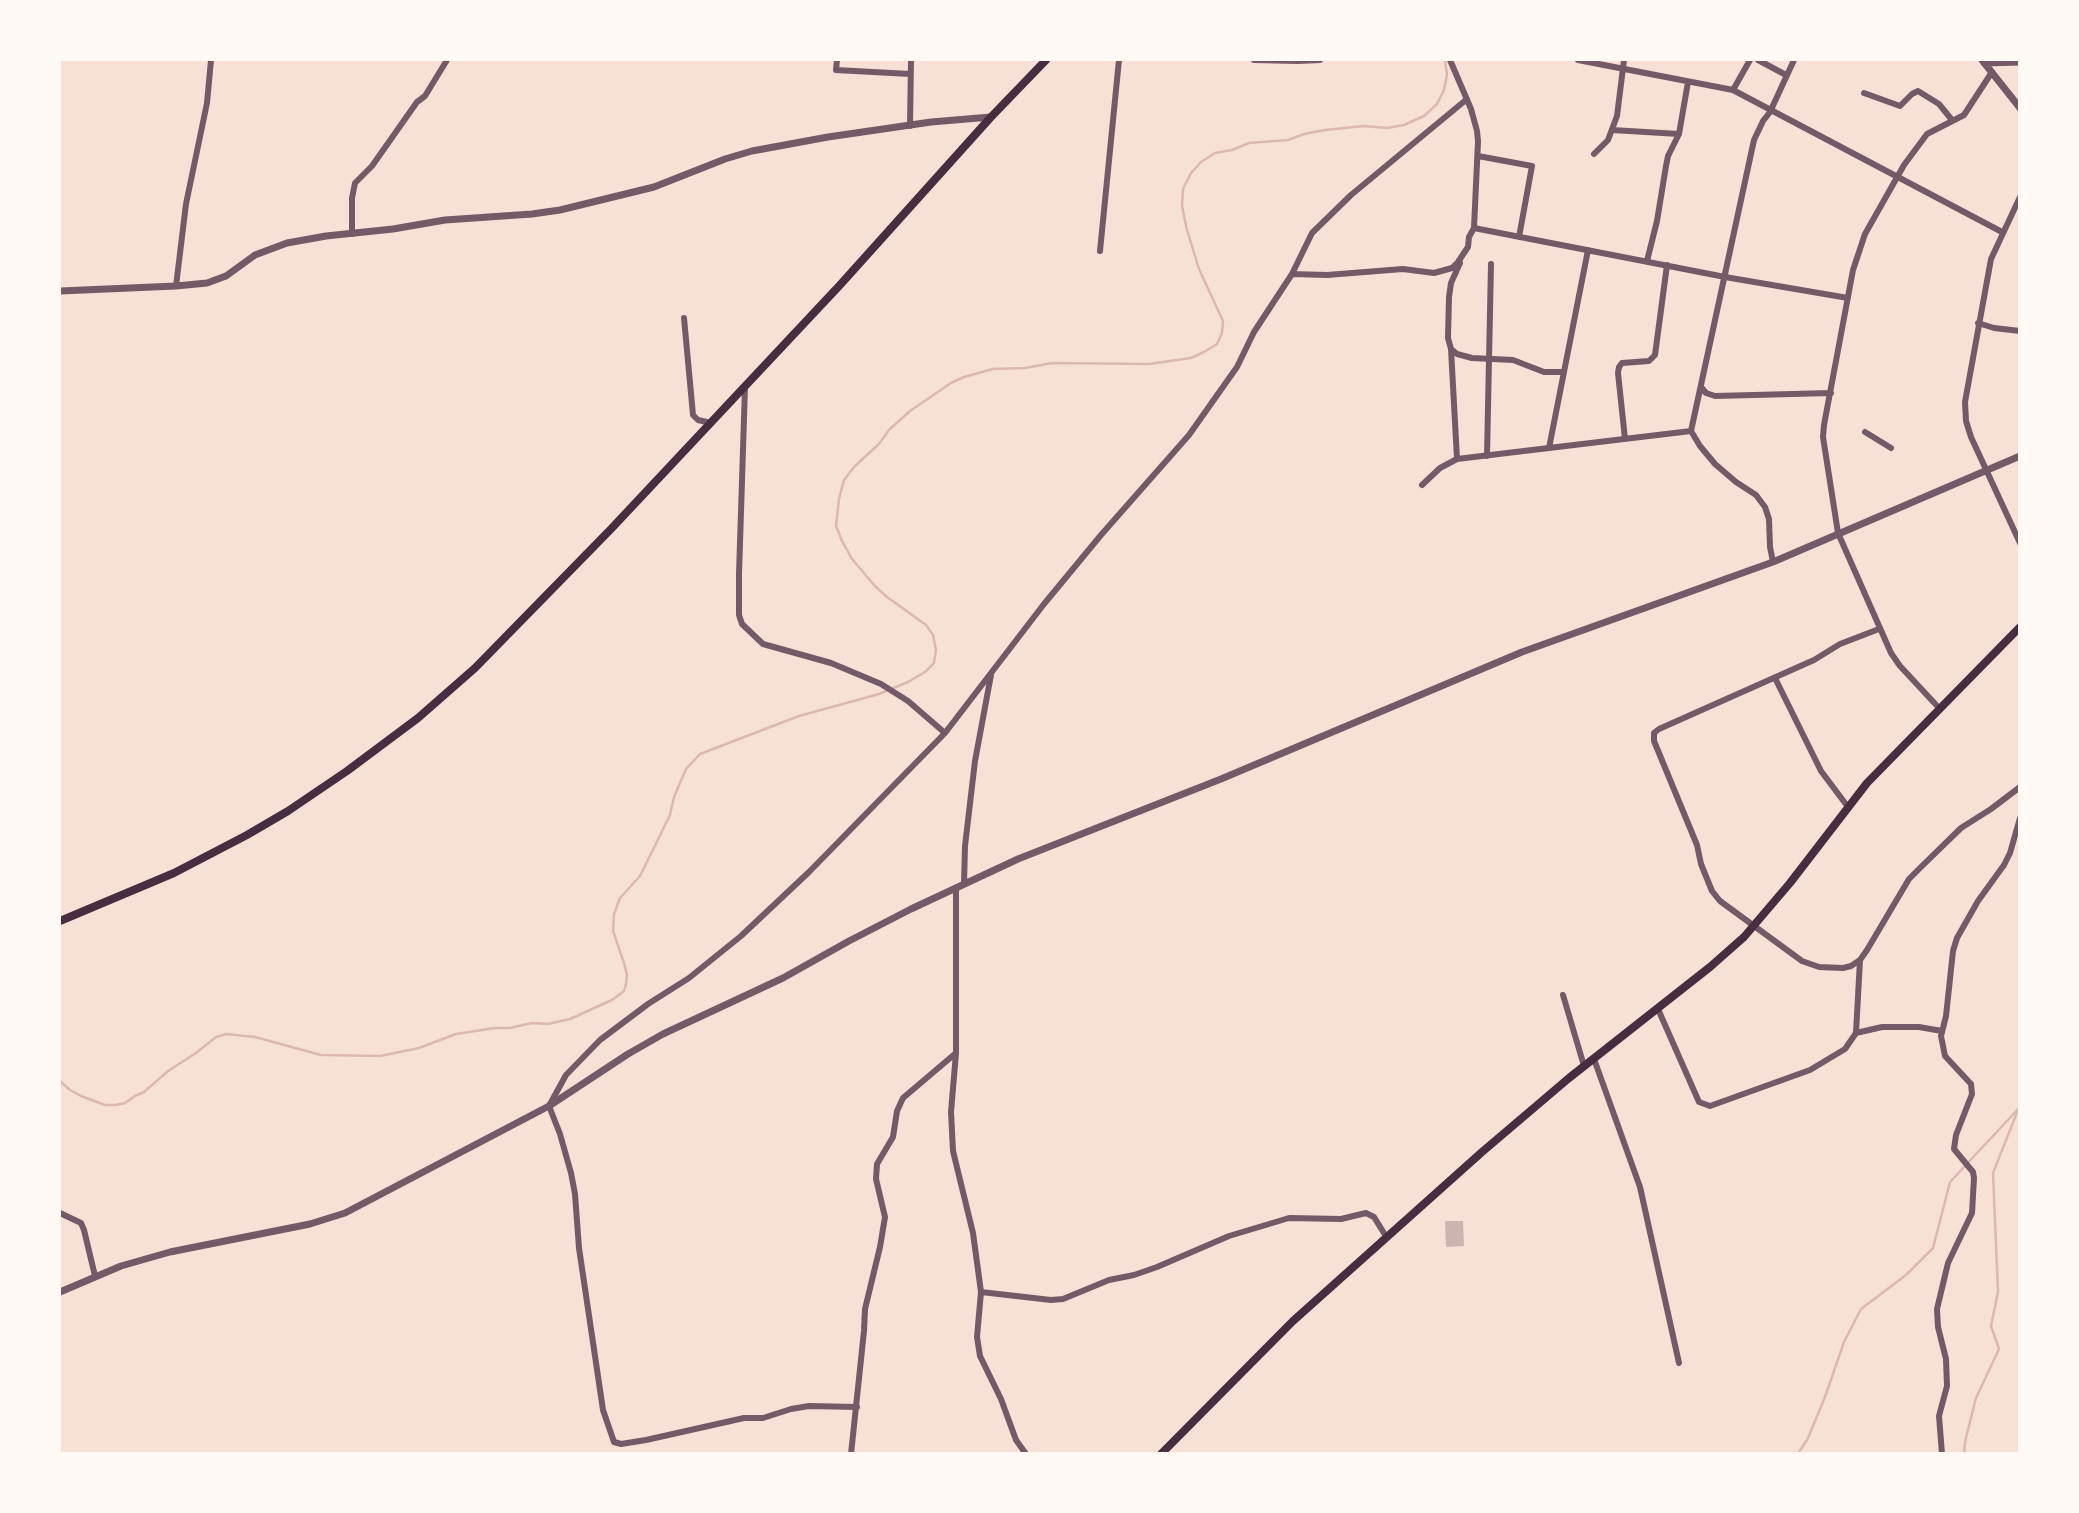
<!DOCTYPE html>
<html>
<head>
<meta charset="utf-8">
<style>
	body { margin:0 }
	#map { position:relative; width:2079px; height:1513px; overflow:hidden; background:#f7e1d7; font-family:Lato,sans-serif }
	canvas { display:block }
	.frame { position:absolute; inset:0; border:61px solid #fffaf5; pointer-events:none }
</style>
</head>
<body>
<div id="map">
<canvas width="2079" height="1513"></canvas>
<div class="frame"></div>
</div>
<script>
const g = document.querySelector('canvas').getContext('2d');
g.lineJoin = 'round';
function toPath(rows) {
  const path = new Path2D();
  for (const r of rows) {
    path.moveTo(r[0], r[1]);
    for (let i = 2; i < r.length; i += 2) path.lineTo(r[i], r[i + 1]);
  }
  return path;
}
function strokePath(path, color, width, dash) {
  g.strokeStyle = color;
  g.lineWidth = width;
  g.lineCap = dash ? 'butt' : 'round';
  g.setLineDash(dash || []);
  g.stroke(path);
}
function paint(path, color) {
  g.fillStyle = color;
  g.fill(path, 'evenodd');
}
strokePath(toPath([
	[60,1081,70,1090,81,1096,105,1105,116,1105,125,1103,135,1096,144,1092,168,1071,196,1053,216,1037,226,1034,255,1037,321,1055,380,1056,419,1048,456,1034,495,1028,510,1028,532,1023,548,1024,570,1019,612,1000,624,991,626,984,627,975,624,963,613,931,614,914,620,898,640,876,670,815,674,797,686,769,700,754,799,716,879,694,908,682,925,672,934,663,936,650,933,635,926,625,887,597,875,586,852,559,842,541,836,526,839,499,844,480,855,466,879,444,889,430,910,411,951,383,964,377,993,369,1025,368,1052,363,1149,364,1191,358,1204,352,1217,344,1222,333,1223,321,1199,269,1187,230,1182,206,1183,189,1191,173,1201,162,1215,153,1232,150,1249,143,1288,140,1304,134,1325,130,1364,126,1387,128,1404,125,1424,116,1437,104,1444,90,1447,75,1445,60],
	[1798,1454,1808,1438,1825,1397,1844,1342,1861,1309,1906,1275,1933,1248,1950,1182,2020,1107],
	[1964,1454,1965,1442,1976,1398,1999,1349,1991,1326,1998,1292,1993,1173,2018,1110]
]), '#dcb8b0', 2.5);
paint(toPath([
	[1445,1221,1463,1221,1464,1246,1446,1247]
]), '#ccb4b1');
strokePath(toPath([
	[837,60,836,70,910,74],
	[1254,60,1298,61,1320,60],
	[1450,60,1471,109,1477,131,1478,141,1474,228],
	[1578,60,1733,90,2002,232],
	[1758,60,1786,75],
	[1733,90,1750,60],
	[1864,93,1900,106,1912,94,1918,91,1939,104,1952,120],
	[910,126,911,60],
	[1612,130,1679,134],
	[1594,154,1608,140,1617,116,1624,60],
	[1478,156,1532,166,1519,237],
	[2020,197,1991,259,1965,402,1966,421,1971,437,2020,543],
	[352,234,352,198,355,183,372,166,417,102,425,96,447,60],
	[1100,251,1119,60],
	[1647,261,1657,221,1666,166,1668,156,1679,134,1688,82],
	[1460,263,1451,283,1449,297,1448,338,1451,349,1457,354,1472,358,1513,360,1544,372,1564,372],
	[1292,274,1327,275,1403,269,1434,273,1452,268,1458,262,1468,247,1469,237,1474,228,1725,277,1848,298],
	[176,286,186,204,207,103,211,60],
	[684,318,693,415,698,420,711,423],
	[1978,323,1994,328,2020,331],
	[1451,349,1457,459],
	[745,387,739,574,739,615,742,624,763,644,831,663,881,684,908,701,945,733],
	[1701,387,1706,393,1715,396,1831,393],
	[1865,432,1891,448],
	[1625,439,1618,373,1619,367,1622,363,1649,361,1655,355,1667,265],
	[1549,448,1588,250],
	[1487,456,1491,264],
	[1422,485,1440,468,1457,459,1691,431],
	[1773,562,1770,547,1769,519,1765,507,1756,495,1736,482,1715,464,1700,446,1691,431,1754,140,1763,121,1770,112,1794,60],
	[1879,629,1840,644,1814,660,1659,729,1654,733,1654,741,1697,845,1701,864,1712,891,1720,901,1802,961,1819,967,1843,968,1851,966,1860,960,1867,950,1909,879,1921,867,1961,828,1991,809,2020,787],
	[1775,678,1821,771,1848,807],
	[1939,708,1900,666,1891,653,1838,533,1823,437,1824,425,1853,270,1865,234,1904,165,1927,134,1964,115,1992,72],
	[964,884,965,846,975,761,991,675],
	[1563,995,1584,1066],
	[1658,1009,1699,1102,1710,1106,1810,1070,1845,1049,1856,1033,1860,960],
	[1856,1033,1882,1027,1919,1027,1942,1031],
	[956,1053,951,1112,953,1151,973,1233,981,1292,1051,1300,1063,1299,1109,1280,1134,1275,1157,1267,1229,1236,1289,1218,1341,1219,1366,1213,1374,1217,1387,1238],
	[1594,1059,1640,1187,1679,1363],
	[60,1213,81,1223,84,1230,95,1276],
	[981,1292,977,1337,980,1356,1001,1399,1016,1440,1026,1454],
	[857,1407,809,1406,791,1409,763,1418,744,1418,646,1440,621,1444,614,1442,603,1410,579,1248,575,1194,571,1173,560,1134,549,1106,566,1075,600,1040,648,1004,689,978,741,936,809,872,945,733,1044,604,1101,535,1189,435,1237,367,1254,332,1292,274,1312,233,1351,195,1467,99],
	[851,1454,864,1331,865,1309,880,1247,885,1217,876,1179,877,1164,893,1137,897,1111,903,1098,956,1053,956,889],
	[1942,1454,1939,1416,1947,1386,1946,1359,1938,1327,1937,1309,1948,1263,1972,1213,1974,1178,1973,1172,1954,1149,1956,1135,1972,1094,1971,1084,1945,1056,1941,1036,1946,1016,1953,951,1957,938,1978,901,2004,865,2010,853,2020,818]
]), '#755966', 6);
strokePath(toPath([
	[1982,60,2020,108],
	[1984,63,2020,62],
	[60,291,176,286,207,283,226,276,255,255,287,243,326,236,393,229,445,220,532,214,560,210,654,187,725,159,752,151,828,137,931,122,991,117],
	[60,1292,121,1266,170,1252,310,1224,345,1213,549,1106,628,1054,663,1034,783,978,849,941,911,909,1018,859,1221,779,1522,652,1773,562,2020,456]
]), '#755966', 7);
strokePath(toPath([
	[60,921,174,873,247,835,288,811,347,771,418,718,475,668,611,529,840,285,991,117,1046,60],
	[1161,1454,1293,1321,1482,1152,1569,1078,1710,967,1744,937,1790,883,1867,783,2020,627]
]), '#4a2c40', 8);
</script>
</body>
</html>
